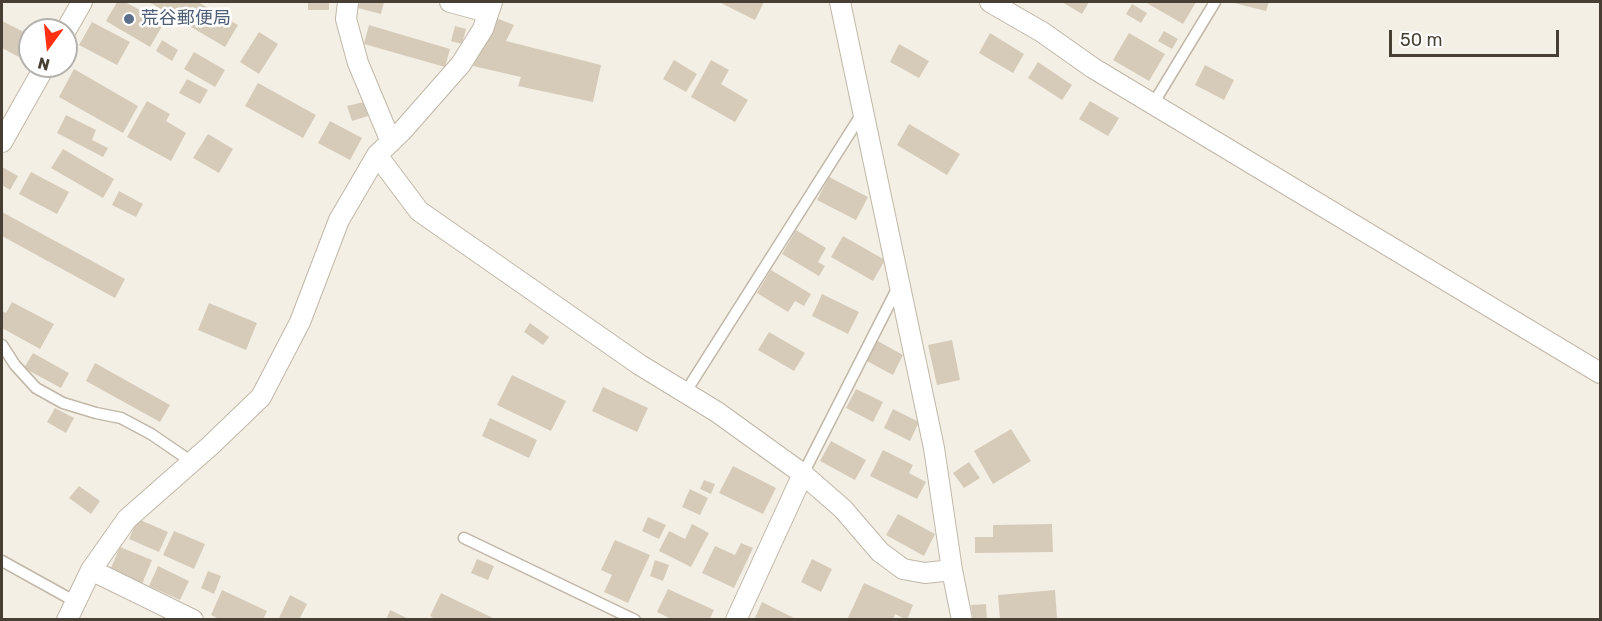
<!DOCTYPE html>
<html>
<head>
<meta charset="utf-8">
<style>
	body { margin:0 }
	#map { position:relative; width:1602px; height:621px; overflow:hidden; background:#f4efe5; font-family:Rubik,sans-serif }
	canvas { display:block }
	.frame { position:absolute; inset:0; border:3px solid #473f34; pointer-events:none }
	.north { position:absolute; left:18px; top:18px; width:60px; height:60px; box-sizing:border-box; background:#fff; border:2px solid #b5b2ae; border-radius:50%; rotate:195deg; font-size:16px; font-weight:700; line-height:24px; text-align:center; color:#473f34 }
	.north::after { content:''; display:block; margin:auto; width:21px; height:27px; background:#ff3111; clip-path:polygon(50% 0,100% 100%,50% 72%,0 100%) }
	.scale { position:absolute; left:1389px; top:30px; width:170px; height:27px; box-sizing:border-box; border:3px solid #473f34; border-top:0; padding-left:8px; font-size:18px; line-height:21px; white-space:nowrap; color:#473f34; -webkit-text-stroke:4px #fff; paint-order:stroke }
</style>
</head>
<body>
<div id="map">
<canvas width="1602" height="621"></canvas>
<div class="frame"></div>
<div class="north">N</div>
<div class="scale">50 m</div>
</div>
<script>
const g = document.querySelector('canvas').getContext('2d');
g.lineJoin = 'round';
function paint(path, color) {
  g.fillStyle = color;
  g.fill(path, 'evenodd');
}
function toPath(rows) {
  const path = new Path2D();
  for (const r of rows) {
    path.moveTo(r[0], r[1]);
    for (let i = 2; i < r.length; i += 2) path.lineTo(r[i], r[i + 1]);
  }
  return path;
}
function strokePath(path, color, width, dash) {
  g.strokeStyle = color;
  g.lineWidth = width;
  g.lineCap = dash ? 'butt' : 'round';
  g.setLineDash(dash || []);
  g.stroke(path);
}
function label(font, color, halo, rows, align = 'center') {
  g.font = font + ' Rubik,"Noto Sans JP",sans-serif';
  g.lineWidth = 5;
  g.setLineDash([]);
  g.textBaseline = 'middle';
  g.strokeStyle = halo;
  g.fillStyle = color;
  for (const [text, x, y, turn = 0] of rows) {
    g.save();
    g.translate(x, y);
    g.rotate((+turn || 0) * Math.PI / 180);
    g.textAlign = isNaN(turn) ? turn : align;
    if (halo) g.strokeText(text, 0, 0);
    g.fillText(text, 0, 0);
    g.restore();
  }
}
paint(toPath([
	[117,2,125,2,164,23,150,47,106,21],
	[149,2,198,2,238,25,225,47],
	[308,2,329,2,329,10,308,10],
	[360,2,384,2,381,14,358,8],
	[719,2,764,2,755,20],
	[1062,2,1089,2,1082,14],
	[1145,2,1196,2,1183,24],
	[1230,2,1269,2,1266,11],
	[1132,4,1147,13,1141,23,1126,14],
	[496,18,514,25,506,41,601,65,593,102,518,86,521,77,473,66],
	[2,21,30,35,19,57,2,48],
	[92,22,130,42,117,65,79,45],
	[369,25,450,49,445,67,364,44],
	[455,26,466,29,462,44,451,41],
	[1164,31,1178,39,1172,49,1158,41],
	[259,32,278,44,259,74,240,62],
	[990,33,1024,54,1013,73,979,53],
	[1129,33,1165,54,1149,81,1113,60],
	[162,40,178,50,172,61,156,51],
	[899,44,929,61,919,78,890,62],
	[194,52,225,70,215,87,184,69],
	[674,60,697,74,686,92,663,79],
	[711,60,729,70,721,84,748,100,735,122,691,97],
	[1038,62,1072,85,1062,100,1028,78],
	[1205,65,1234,80,1224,100,1195,85],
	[74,69,138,106,123,133,59,97],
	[187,79,208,90,200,104,179,93],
	[258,83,316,115,303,138,245,106],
	[147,101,170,114,166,121,186,133,171,161,127,137],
	[1090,101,1119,118,1108,136,1079,119],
	[364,102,368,116,352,121,347,106],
	[66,115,96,130,92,140,108,148,103,157,57,133],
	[330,121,362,138,350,160,318,143],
	[909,124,960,154,947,175,897,145],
	[208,134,233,149,219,173,193,158],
	[63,149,114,179,103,198,51,168],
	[2,167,18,176,10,190,2,185],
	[31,172,69,192,57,214,19,194],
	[829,177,868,197,856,220,817,200],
	[119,191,143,204,136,217,112,205],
	[2,212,125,279,115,298,2,236],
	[796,230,826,248,818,262,825,266,819,276,782,254],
	[843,236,885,260,873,281,831,257],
	[771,270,811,294,804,306,795,301,788,312,757,293],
	[822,294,859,312,848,334,812,316],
	[12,302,54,324,40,349,2,328,2,311,6,313],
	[209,303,257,323,246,350,198,330],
	[530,323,549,337,543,345,524,332],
	[769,332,805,353,794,371,758,350],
	[876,340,903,355,893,375,865,360],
	[952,340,960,380,937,385,928,345],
	[33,353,69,373,61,388,24,368],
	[95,363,170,405,160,422,86,381],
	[512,375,566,401,551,431,497,405],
	[603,387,648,408,637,432,592,411],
	[856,389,883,402,873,422,846,408],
	[55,408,74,418,66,433,47,422],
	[893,409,919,422,910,441,884,428],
	[490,418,537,440,529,458,482,436],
	[1011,429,1031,461,993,484,974,451],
	[831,441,866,460,855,480,820,461],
	[883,450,913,465,909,473,926,482,917,499,870,476],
	[969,462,980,478,964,488,953,473],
	[733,466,776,488,763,514,719,493],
	[704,480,715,484,711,494,700,489],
	[79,486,100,501,91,514,69,498],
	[690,489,708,498,700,515,682,507],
	[898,514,935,534,924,556,886,535],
	[648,517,666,525,659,539,642,531],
	[138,519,168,532,159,552,129,539],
	[692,524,709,533,691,567,659,551,669,531,685,539],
	[1052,524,1053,552,975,553,975,537,993,537,993,525],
	[174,531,205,544,194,569,163,555],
	[615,540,650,555,628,603,604,592,612,575,601,570],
	[741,543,753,548,734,588,702,573,715,546,735,555],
	[120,547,152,560,142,584,110,570],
	[477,559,494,566,488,580,471,573],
	[812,559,832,569,821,592,801,582],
	[655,560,669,565,663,581,650,576],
	[158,566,189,581,180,600,149,586],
	[208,571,221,576,214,594,201,588],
	[864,583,913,605,907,620,895,614,893,620,847,620],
	[668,589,714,610,709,620,673,620,657,612],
	[222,590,267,611,263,620,221,620,211,615],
	[1055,590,1057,618,1000,620,998,595],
	[441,593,497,620,437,620,430,616],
	[290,595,307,604,299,620,278,620],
	[762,602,798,620,754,620],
	[986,604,987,620,973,620,971,605],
	[390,610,411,620,386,620]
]), '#d6cbb9');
const service = toPath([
	[1153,104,1215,2],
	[2,345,15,365,36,388,63,403,96,413,121,418,151,434,192,462],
	[685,393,863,112],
	[803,474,898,287],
	[464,538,635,620],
	[2,561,76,602]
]);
const minor = toPath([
	[348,2,346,19,358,63,391,142],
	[450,2,487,12],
	[840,2,934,448,952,570,962,620],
	[990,2,1042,32,1093,68,1600,373],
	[66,30,82,2],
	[2,142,45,66],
	[377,155,419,211,640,365,717,412,803,474,843,509,880,552,903,569,925,573,952,570],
	[91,570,193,620],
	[67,620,91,570,127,519,210,446,261,397,300,322,339,220,377,155,403,130,461,64,483,29,492,2],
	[736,620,803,474]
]);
strokePath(service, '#c0b7a7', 13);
strokePath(minor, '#c0b7a7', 22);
strokePath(service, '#fff', 10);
strokePath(minor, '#fff', 20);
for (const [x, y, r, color] of [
	[129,19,6,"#5c6f8a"]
]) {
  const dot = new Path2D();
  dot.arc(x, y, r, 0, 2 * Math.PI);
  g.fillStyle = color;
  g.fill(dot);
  strokePath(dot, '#fff', 2);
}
label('18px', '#4e5e75', '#fff', [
	["荒谷郵便局",141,19]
], 'left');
</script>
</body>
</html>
